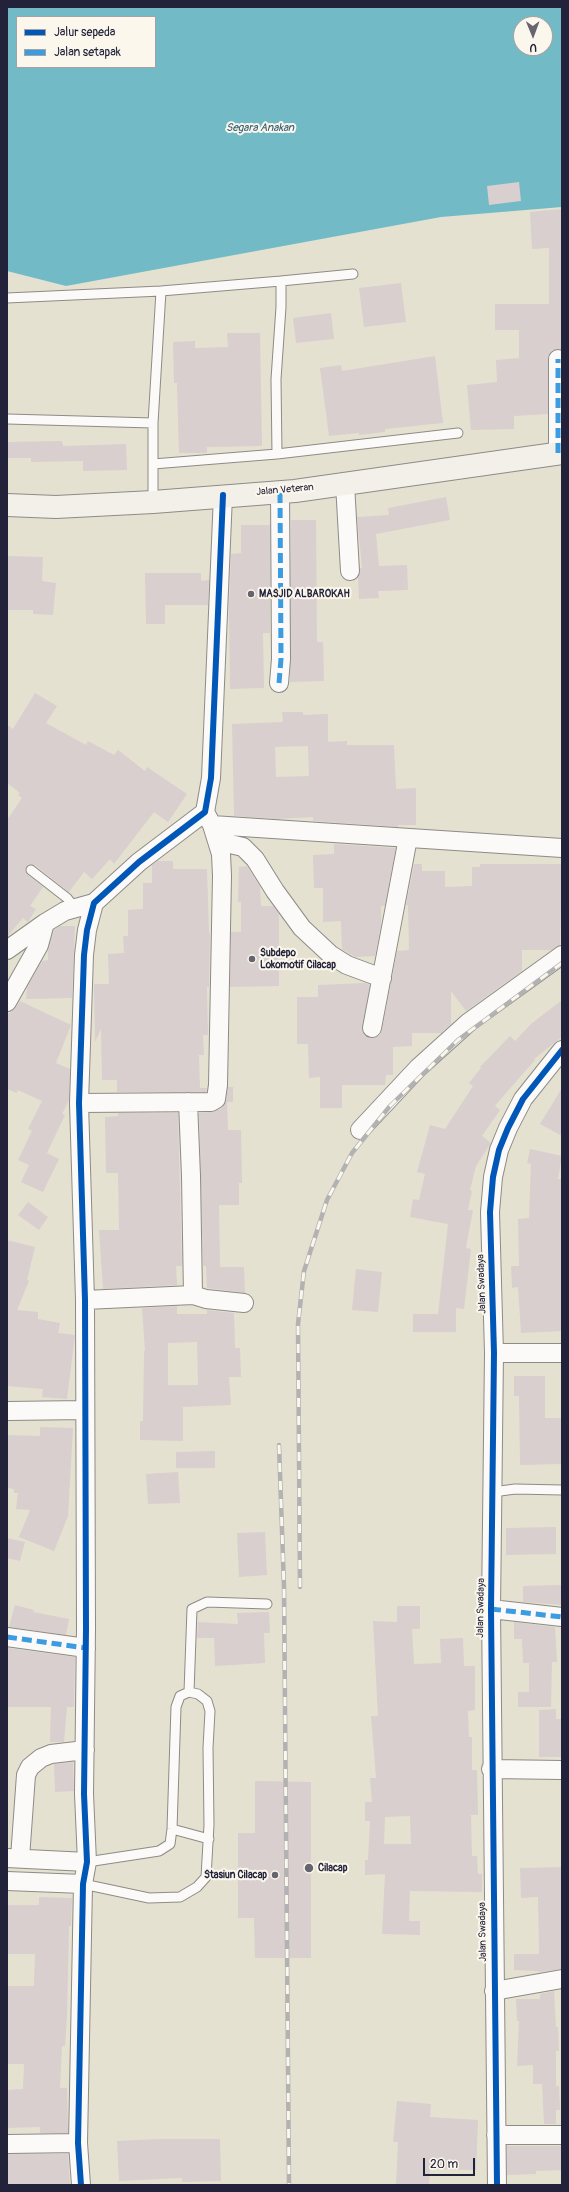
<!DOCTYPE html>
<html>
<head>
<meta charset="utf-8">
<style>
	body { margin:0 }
	#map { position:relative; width:569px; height:2192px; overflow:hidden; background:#e5e1d0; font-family:Pangolin,sans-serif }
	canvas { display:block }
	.frame { position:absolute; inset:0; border:8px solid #22223b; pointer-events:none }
	.legend { position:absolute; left:16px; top:16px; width:140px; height:52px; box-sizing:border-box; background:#fbf7ec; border:1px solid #a4a2a5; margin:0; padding:5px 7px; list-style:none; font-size:12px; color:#22223b }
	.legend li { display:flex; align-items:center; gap:8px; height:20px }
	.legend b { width:20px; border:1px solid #a4a2a5 }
	.north { position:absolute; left:513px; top:16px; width:40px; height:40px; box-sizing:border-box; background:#fbf7ec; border:1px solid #a4a2a5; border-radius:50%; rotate:179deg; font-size:11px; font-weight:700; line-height:16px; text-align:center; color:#22223b }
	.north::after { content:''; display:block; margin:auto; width:14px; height:18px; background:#66656f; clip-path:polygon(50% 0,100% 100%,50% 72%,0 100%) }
	.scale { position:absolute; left:423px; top:2158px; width:52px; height:18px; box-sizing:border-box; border:2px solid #22223b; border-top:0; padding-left:5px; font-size:12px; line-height:14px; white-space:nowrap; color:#22223b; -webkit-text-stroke:3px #fbf7ec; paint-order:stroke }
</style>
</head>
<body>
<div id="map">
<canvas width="569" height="2192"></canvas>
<div class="frame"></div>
<ul class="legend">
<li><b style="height:5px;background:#0057b8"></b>Jalur sepeda</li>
<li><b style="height:5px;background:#3c9ce2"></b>Jalan setapak</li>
</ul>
<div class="north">U</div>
<div class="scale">20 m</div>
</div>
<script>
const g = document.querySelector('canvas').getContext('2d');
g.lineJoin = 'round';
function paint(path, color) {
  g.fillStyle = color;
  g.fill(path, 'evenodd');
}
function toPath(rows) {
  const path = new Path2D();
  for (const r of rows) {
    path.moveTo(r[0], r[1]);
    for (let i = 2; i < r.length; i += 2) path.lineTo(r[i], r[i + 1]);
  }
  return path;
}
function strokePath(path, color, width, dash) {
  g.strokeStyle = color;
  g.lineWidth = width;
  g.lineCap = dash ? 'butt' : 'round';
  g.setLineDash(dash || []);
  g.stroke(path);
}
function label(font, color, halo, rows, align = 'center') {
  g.font = font + ' Pangolin,sans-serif';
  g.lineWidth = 4;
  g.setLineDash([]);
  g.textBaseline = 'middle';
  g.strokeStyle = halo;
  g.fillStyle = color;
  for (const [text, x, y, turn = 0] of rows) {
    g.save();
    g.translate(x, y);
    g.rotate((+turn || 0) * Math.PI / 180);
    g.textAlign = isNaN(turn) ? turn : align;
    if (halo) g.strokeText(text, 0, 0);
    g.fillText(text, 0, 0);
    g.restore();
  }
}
paint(toPath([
	[7,7,562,7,562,207,441,217,66,286,7,271],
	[17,17,155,17,155,67,17,67],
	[521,24,545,24,545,48,521,48]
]), '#72bbc6');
paint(toPath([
	[519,182,521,201,489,205,487,186],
	[562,209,562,350,552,350,548,359,548,414,514,416,514,429,471,430,467,385,497,382,496,360,519,358,519,330,495,330,495,304,549,304,549,248,532,249,530,212],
	[401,283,406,322,364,327,359,288],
	[331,313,334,339,296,343,293,318],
	[227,333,260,333,262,446,207,447,207,453,179,453,177,383,174,383,173,342,195,341,195,348,228,347],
	[435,356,443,423,385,429,385,432,359,435,359,433,329,436,320,368,341,365,342,371],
	[62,441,63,446,126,444,127,470,83,471,83,461,31,462,31,458,7,458,7,442],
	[446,497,450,520,376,534,379,566,407,565,408,590,378,591,379,598,359,599,358,577,360,568,362,568,357,517,389,515,388,508],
	[291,520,316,520,317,642,323,642,324,681,290,682],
	[241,525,270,525,270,633,263,633,264,688,230,689,229,610,231,554,241,553],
	[7,556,43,557,42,581,56,583,53,615,33,614,33,610,7,610],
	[145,573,201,573,201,581,209,580,208,605,165,605,165,624,146,624],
	[35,693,57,706,46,723,86,745,88,741,114,755,118,750,145,771,147,767,187,794,168,822,154,812,114,864,110,859,92,879,84,872,69,892,35,865,27,866,25,870,27,874,43,887,30,906,36,909,28,922,23,918,7,937,7,820,22,798,18,795,20,793,7,783,7,725,13,729],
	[282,712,303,712,303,715,328,714,328,742,347,741,347,745,394,745,396,789,416,788,416,825,398,825,398,827,313,821,313,817,277,819,234,816,232,724,283,722],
	[308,746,309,776,276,777,275,747],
	[334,844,396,848,385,906,381,906,381,925,375,956,355,957,342,949,341,921,323,922,323,888,314,888,313,855,334,854],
	[158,861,173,861,173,869,207,869,209,933,210,933,209,987,207,987,208,1035,203,1035,204,1055,199,1055,200,1088,207,1088,206,1092,117,1092,117,1080,102,1080,101,1029,95,1042,94,984,109,984,108,954,124,953,123,936,128,936,128,910,143,909,143,883,152,883,152,865],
	[414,864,422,864,422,871,445,871,445,887,472,886,472,867,480,867,480,864,562,864,560,945,551,950,522,950,522,971,466,1011,451,991,451,1024,441,1033,412,1033,412,1046,393,1047,393,1075,386,1075,385,1085,342,1085,342,1108,320,1108,320,1077,309,1078,308,1044,297,1044,297,997,318,997,318,985,365,983,370,985,362,1031,370,1038,380,1035,382,1030,397,951,409,950,408,905,406,905],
	[247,866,260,887,261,906,273,906,279,914,279,986,230,987,231,932,241,932,241,902,238,902,239,867],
	[60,926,75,926,72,998,26,999,27,987,42,961,48,960,48,951,54,930],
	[562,1000,562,1037,534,1059,535,1060,506,1093,495,1106,500,1110,482,1136,491,1143,476,1166,470,1190,472,1191,468,1210,473,1210,466,1248,471,1249,464,1309,456,1308,456,1332,413,1332,413,1314,438,1314,448,1224,410,1217,413,1199,419,1200,425,1174,417,1172,430,1125,445,1129,473,1086,469,1083,481,1068,480,1067,510,1036,515,1041,531,1024],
	[20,1001,71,1025,56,1063,70,1069,69,1100,62,1114,65,1115,47,1153,59,1159,43,1192,21,1182,29,1165,18,1160,32,1131,28,1129,42,1101,18,1090,17,1093,7,1089,7,1015,16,1007],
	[228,1087,233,1087,233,1102,227,1102,228,1130,241,1130,242,1183,239,1183,239,1205,219,1205,220,1267,244,1267,245,1293,207,1288,206,1266,203,1266,199,1113,211,1112,222,1108,226,1101],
	[562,1088,562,1136,540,1124],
	[118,1113,178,1113,182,1266,176,1266,177,1285,103,1289,99,1230,119,1230,118,1173,106,1173,105,1117,118,1116],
	[530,1149,562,1156,558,1179,562,1179,562,1331,521,1333,518,1287,512,1288,511,1266,519,1266,518,1219,529,1218,531,1164,527,1163],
	[28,1202,48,1217,39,1230,18,1215],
	[7,1240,35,1247,27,1280,29,1281,17,1310,38,1312,38,1319,60,1323,58,1333,75,1335,67,1399,42,1397,43,1389,7,1386],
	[356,1269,382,1272,378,1312,352,1310],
	[177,1306,177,1314,207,1314,207,1310,234,1313,235,1348,240,1348,241,1377,229,1377,231,1405,183,1407,183,1441,140,1440,140,1421,143,1421,144,1351,145,1351,142,1308],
	[197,1342,198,1385,168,1385,168,1343],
	[514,1376,545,1376,545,1418,562,1418,562,1464,520,1465,519,1396,514,1396],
	[40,1427,73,1428,68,1516,54,1551,19,1537,30,1510,16,1509,18,1493,14,1493,14,1489,7,1488,7,1435,40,1436],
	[215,1451,215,1468,176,1468,176,1452],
	[178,1472,180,1503,148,1504,146,1474],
	[556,1527,556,1554,506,1555,506,1528],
	[265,1532,267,1575,239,1577,237,1533],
	[7,1538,25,1542,20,1561,7,1558],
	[562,1585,562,1605,523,1602,523,1586],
	[15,1605,34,1610,33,1612,69,1619,66,1635,9,1627],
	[397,1606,420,1606,420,1629,412,1629,414,1664,441,1663,440,1639,463,1638,464,1666,475,1666,475,1710,468,1711,469,1737,472,1737,472,1770,477,1770,478,1815,471,1815,472,1856,477,1856,478,1874,482,1874,482,1892,410,1891,409,1921,420,1921,420,1935,382,1934,385,1874,365,1875,365,1860,368,1860,370,1821,365,1821,365,1802,372,1802,370,1778,376,1778,371,1716,378,1716,373,1621,397,1622],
	[410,1816,411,1844,384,1844,385,1817],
	[269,1612,270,1633,264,1633,265,1663,215,1666,214,1638,197,1638,198,1622,238,1624,237,1613],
	[514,1622,555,1627,557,1662,552,1662,551,1707,518,1707,518,1692,529,1692,529,1663,523,1663,522,1639,514,1639],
	[8,1648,75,1657,74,1707,67,1707,64,1742,50,1742,51,1707,7,1707],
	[556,1709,556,1719,562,1719,562,1757,539,1757,539,1710],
	[73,1762,74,1791,55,1792,54,1764],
	[255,1781,311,1782,311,1958,255,1958,254,1918,238,1918,238,1833,255,1833],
	[562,1867,562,1969,539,1972,539,1971,514,1970,514,1954,539,1954,539,1952,538,1897,521,1898,520,1868],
	[39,1897,72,1898,71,1926,69,1926,67,2018,65,2046,62,2046,60,2088,67,2088,68,2133,40,2133,40,2127,7,2128,7,2090,23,2089,24,2064,7,2064,7,1986,34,1986,35,1954,7,1954,7,1905,39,1905],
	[554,1991,556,2027,558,2027,559,2051,556,2051,556,2086,559,2086,560,2110,556,2110,556,2124,544,2124,542,2084,533,2084,533,2065,517,2066,519,2021,517,2021,516,1999,540,1999,540,1994],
	[397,2101,431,2104,430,2117,478,2120,476,2170,430,2169,429,2185,396,2185,398,2142,393,2142],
	[158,2139,220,2139,221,2181,182,2182,182,2178,119,2181,117,2141],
	[507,2146,562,2146,562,2170,536,2171,536,2174,507,2175],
	[7,2154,68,2154,70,2185,7,2184]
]), '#d8cfce');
const lane = toPath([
	[281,281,353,274],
	[7,298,161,291,281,281,281,307,276,379,277,454],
	[7,419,153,423],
	[153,464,277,454,458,433],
	[153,502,153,423,161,291],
	[31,870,67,898,75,908],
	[493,1492,515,1489,562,1490],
	[189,1692,192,1609,207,1602,267,1604],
	[172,1829,209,1839],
	[83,1884,149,1898,180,1897,197,1887,206,1877,209,1825,208,1748,210,1711,207,1701,198,1694,189,1692,180,1696,176,1707,172,1829,170,1844,159,1851,87,1862]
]);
const street = toPath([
	[558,453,558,359],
	[345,484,350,571],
	[279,683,281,659,280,491],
	[212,825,562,848],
	[217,841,243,847,255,859,275,891,302,928,331,955,347,965,382,978],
	[7,950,45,923,65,911,94,903],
	[7,1002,39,945,45,923],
	[372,1028,408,838],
	[79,1103,211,1102,216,1099,218,1085,222,876,221,854,212,825,205,812],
	[360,1130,418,1068,469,1022,562,955],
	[193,1295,206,1299,244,1303],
	[85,1300,193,1295,191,1176,188,1102],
	[494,1353,562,1353],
	[7,1411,84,1410],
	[491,1609,562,1617],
	[7,1637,86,1648],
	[491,1769,562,1770],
	[7,1858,87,1862],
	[20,1858,26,1775,30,1767,41,1758,51,1754,85,1750],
	[7,1881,83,1884],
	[494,1991,562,1979],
	[496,2135,562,2135],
	[7,2144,78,2143],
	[81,2185,78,2143,83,1884,87,1862,84,1794,86,1629,85,1300,79,1103,84,955,87,930,94,903,139,862,205,812,211,778,223,495],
	[497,2185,491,1609,494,1353,490,1212,493,1177,499,1150,508,1128,523,1099,562,1050]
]);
const secondary = toPath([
	[7,505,56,507,153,502,295,491,562,453]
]);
strokePath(lane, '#8d8b86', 11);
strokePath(street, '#8d8b86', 20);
strokePath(secondary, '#8d8b86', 24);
strokePath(lane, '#fbfaf8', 9);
strokePath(street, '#fbfaf8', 18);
strokePath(secondary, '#f3f0ea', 22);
const rail = toPath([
	[279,1445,284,1587,289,2185],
	[300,1587,298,1324,304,1271,327,1200,352,1153,390,1106,458,1040,562,963]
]);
strokePath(rail, '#b3b2b3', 4.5);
strokePath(rail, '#fbf7ec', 3, [9]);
strokePath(toPath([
	[558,453,558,359],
	[279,683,281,659,280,491],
	[491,1609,562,1617],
	[7,1637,86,1648]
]), '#3c9ce2', 5, [10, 5]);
strokePath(toPath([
	[81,2185,78,2143,83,1884,87,1862,84,1794,86,1629,85,1300,79,1103,84,955,87,930,94,903,139,862,205,812,211,778,223,495],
	[497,2185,491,1609,494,1353,490,1212,493,1177,499,1150,508,1128,523,1099,562,1050]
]), '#0057b8', 6);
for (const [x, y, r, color] of [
	[251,594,4,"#66656f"],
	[252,959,4,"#66656f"],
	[309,1868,5,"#66656f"],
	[275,1875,4,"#66656f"]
]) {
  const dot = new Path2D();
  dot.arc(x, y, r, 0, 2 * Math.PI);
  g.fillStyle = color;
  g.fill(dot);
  strokePath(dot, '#fbf7ec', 1.5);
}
label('10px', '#22223b', '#fbf7ec', [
	["Jalan Veteran",285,490,-5],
	["Jalan Swadaya",482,1284,-92],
	["Jalan Swadaya",481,1608,-89],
	["Jalan Swadaya",483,1932,-91]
]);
label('bold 10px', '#22223b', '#fbf7ec', [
	["MASJID ALBAROKAH",259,594],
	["Subdepo",260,953],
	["Lokomotif Cilacap",260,965],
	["Cilacap",318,1868],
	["Stasiun Cilacap",267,1875,"right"]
], 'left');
label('italic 11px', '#2e5971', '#fbf7ec', [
	["Segara Anakan",260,128]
]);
</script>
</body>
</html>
